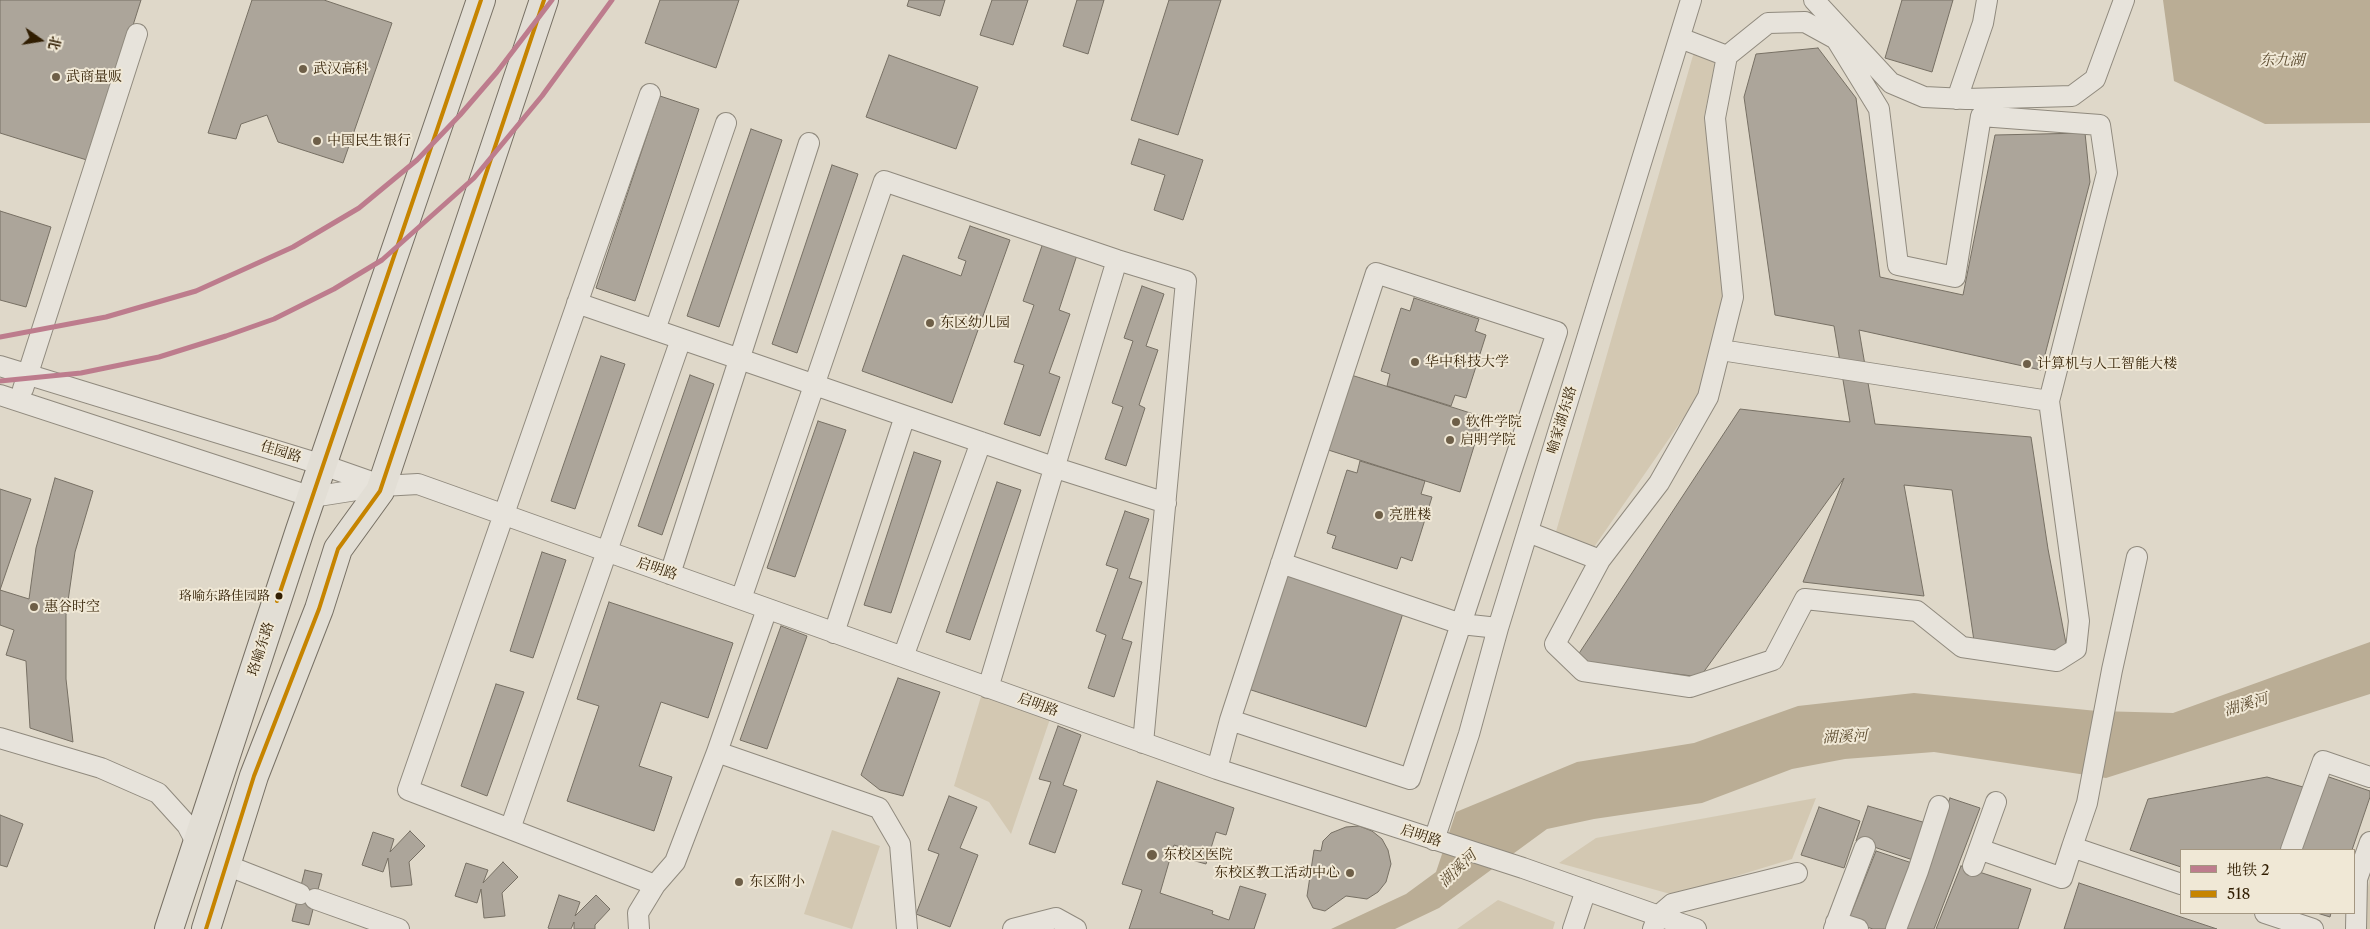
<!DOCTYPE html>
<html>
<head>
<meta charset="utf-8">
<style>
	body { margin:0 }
	#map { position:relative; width:2370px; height:929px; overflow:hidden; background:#dfd8c9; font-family:"Libre Caslon Text","Noto Serif SC",serif }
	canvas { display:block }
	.legend { position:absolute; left:2180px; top:849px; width:175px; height:65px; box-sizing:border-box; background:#f0e8d6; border:1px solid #a49781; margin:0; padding:6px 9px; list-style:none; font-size:15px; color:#311e02 }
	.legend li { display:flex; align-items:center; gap:10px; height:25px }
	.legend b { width:25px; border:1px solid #a49781 }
	.north { position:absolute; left:15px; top:15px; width:50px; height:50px; -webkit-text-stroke:4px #f0e8d6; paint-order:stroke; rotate:103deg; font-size:14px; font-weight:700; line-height:20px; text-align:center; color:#311e02 }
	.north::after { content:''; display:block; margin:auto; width:18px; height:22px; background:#311e02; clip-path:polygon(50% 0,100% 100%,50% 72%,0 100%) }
</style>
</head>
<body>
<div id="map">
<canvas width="2370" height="929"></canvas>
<ul class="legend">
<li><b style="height:6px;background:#bd7c8d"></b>地铁 2</li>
<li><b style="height:6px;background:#c68400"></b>518</li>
</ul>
<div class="north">北</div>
</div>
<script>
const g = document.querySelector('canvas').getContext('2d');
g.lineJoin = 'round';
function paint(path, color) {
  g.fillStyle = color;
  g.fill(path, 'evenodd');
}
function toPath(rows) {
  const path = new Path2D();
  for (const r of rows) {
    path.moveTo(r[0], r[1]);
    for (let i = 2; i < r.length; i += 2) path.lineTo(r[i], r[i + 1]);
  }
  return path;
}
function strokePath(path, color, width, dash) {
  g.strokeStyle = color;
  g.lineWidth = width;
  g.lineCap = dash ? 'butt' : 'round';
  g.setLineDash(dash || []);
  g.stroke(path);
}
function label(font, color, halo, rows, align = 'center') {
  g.font = font + ' "Libre Caslon Text","Noto Serif SC",serif';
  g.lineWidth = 4;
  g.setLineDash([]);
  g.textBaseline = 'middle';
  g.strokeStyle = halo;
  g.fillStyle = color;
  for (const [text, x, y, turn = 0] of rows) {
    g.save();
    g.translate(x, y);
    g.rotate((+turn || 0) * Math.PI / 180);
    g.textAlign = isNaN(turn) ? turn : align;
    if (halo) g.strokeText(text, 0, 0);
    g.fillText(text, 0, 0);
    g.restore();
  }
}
paint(toPath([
	[1694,52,1716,58,1704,117,1726,294,1700,394,1592,550,1555,535],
	[983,690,1052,713,1011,834,989,802,954,786],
	[1816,798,1792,859,1674,895,1559,863,1596,838],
	[832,830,880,846,852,929,804,914],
	[2370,876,2370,929,2364,929,2364,908],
	[1498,900,1555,922,1553,929,1457,929]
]), '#d3c8b2');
paint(toPath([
	[2163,0,2370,0,2370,123,2265,124,2174,81],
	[2370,642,2370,694,2106,778,1934,752,1845,759,1792,769,1702,803,1594,819,1547,829,1439,908,1395,929,1331,929,1406,894,1436,872,1456,812,1577,762,1694,743,1798,706,1914,693,2097,711,2173,713]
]), '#baad95');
const building = toPath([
	[0,0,141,0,90,161,0,133,0,0],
	[252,0,324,0,392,23,343,163,278,142,267,115,241,124,236,139,208,133,252,0],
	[660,0,739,0,716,68,645,43,660,0],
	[909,0,945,0,940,16,907,6,909,0],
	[992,0,1028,0,1013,45,980,35,992,0],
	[1077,0,1104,0,1088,54,1063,46,1077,0],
	[1169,0,1221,0,1178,135,1131,120,1169,0],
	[1902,0,1953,0,1932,72,1885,58,1902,0],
	[1818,48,1856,98,1880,277,1963,295,1995,135,2085,133,2090,182,2041,370,1859,330,1875,424,2031,437,2048,549,2068,654,1974,641,1952,490,1904,485,1924,596,1803,582,1844,478,1700,677,1574,661,1740,409,1850,422,1834,326,1775,315,1744,97,1756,54,1818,48],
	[889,55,978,87,956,149,866,117,889,55],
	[660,96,699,109,635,301,596,288,660,96],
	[751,129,782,140,719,327,687,316,751,129],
	[1139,139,1203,160,1183,220,1154,210,1165,175,1131,164,1139,139],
	[832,165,858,174,797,353,772,344,832,165],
	[0,211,51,227,26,307,0,300,0,211],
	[970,226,1010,240,952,403,862,371,903,255,961,276,966,261,958,258,970,226],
	[1044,240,1078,252,1059,310,1070,314,1049,373,1060,377,1040,436,1004,424,1024,365,1014,362,1034,305,1023,301,1044,240],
	[1142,286,1164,294,1146,346,1158,350,1139,405,1145,408,1126,466,1105,459,1123,407,1112,403,1133,341,1124,338,1142,286],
	[1414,298,1479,319,1475,331,1486,335,1466,398,1455,395,1451,406,1387,386,1390,374,1381,371,1401,308,1410,311,1414,298],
	[601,356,625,364,575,509,551,501,601,356],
	[1348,374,1483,417,1460,492,1322,448,1348,374],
	[690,375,714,384,662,535,638,526,690,375],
	[818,421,846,430,795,577,767,568,818,421],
	[914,452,941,461,891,613,864,605,914,452],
	[1360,461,1425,481,1421,494,1432,497,1412,561,1401,557,1397,569,1332,548,1336,536,1327,533,1347,470,1357,473,1360,461],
	[55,478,93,491,75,552,66,615,66,679,73,742,30,728,26,661,6,655,14,630,0,625,0,489,31,499,0,590,29,599,36,548,55,478],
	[997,482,1021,490,970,640,946,632,997,482],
	[1125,511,1149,519,1129,578,1142,582,1122,639,1132,642,1114,697,1088,688,1106,635,1096,631,1118,569,1106,565,1125,511],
	[542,552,566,560,533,658,510,651,542,552],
	[1284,570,1404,610,1366,727,1245,688,1284,570],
	[609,602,733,643,708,718,661,702,639,766,672,777,654,831,567,801,599,706,577,699,609,602],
	[781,626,807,636,767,749,740,740,781,626],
	[898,678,940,692,903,796,880,790,861,775,898,678],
	[496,684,524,692,487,796,461,786,496,684],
	[1058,726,1081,735,1063,785,1077,790,1055,853,1029,844,1051,782,1039,779,1058,726],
	[2326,776,2370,791,2370,797,2352,850,2181,850,2181,867,2130,850,2148,799,2267,777,2321,792,2326,776],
	[1157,781,1234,808,1226,835,1216,832,1206,864,1188,859,1190,850,1174,845,1160,893,1213,911,1212,914,1229,920,1240,886,1266,894,1254,929,1129,929,1142,890,1122,884,1157,781],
	[949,796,977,807,960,848,978,855,950,927,916,914,939,854,928,850,949,796],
	[1950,798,1980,808,1934,929,1901,929,1950,798],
	[1868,806,1926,823,1913,860,1856,841,1868,806],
	[1819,807,1860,821,1844,868,1801,855,1819,807],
	[0,815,23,824,7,867,0,865,0,815],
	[1359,826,1372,831,1382,839,1388,850,1391,864,1386,882,1378,892,1367,899,1346,896,1325,911,1313,908,1307,896,1314,850,1321,851,1323,841,1331,833,1346,827,1359,826],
	[410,831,425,846,409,862,412,885,391,887,388,858,383,872,362,865,373,832,394,839,390,852,410,831],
	[1876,851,1915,864,1888,929,1873,929,1848,921,1876,851],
	[503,862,518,877,502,893,505,916,484,918,481,889,477,903,455,896,466,863,488,870,483,883,503,862],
	[1961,866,2031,889,2018,929,1936,929,1961,866],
	[305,870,322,874,309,925,292,921,305,870],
	[2079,883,2217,929,2064,929,2079,883],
	[559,895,580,902,575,916,596,895,610,909,595,925,595,929,574,929,574,922,571,929,550,929,548,928,559,895],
	[2317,913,2331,913,2330,917,2317,913]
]);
paint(building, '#aca59a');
strokePath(building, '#777064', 1);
const minor = toPath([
	[1814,0,1891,83,1924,97,1966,99,2072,96,2095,79,2124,0],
	[1957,99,1983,23,1987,0],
	[1376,273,1557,332,1410,779,1230,720,1376,273],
	[577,303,1056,468,1166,503],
	[655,330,726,123],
	[1721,350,2049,401],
	[0,366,323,465,380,485],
	[23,389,137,34],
	[0,395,312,497,382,486,418,484,1217,769,1523,868,1696,929],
	[1528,532,1600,560,1659,483,1708,397,1733,297,1715,118,1727,56,1680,38],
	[2137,557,2112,670,2087,803,2072,847,2181,884],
	[1600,560,1555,644,1583,671,1690,687,1773,660,1805,599,1917,611,1962,647,2057,661,2076,649,2079,621,2049,401,2107,173,2100,125,1981,116,1955,277,1898,265,1879,109,1836,39,1805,22,1768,23,1727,56],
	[1281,563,1461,624,1498,628],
	[670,574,809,143],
	[741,599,884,181,1117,260,1186,281,1143,743],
	[767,609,717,752,879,808,900,844,907,929],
	[834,633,905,416],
	[903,657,981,442],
	[988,688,1117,260],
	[0,738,101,768,158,793,187,825,197,844],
	[1217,769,1230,720],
	[510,829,408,790,650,94],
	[1434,840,1469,734,1498,628,1691,0],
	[1979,849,2062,878,2072,847],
	[2291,850,2323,761,2370,777],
	[226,865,300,894],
	[1973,866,1996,802],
	[655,885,510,829,681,339],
	[315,899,399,929],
	[2265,913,2313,929],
	[1836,922,1858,929],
	[639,929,638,913,655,885,675,862,717,752],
	[1013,929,1056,918,1076,929],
	[1573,929,1586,890],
	[1653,929,1658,916,1672,904,1797,873],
	[1834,929,1865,847],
	[1896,929,1918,871,1939,806],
	[2356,929,2357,879,2370,842]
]);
const highway = toPath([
	[169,929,300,530,481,0],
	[206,929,254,776,319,609,338,549,380,491,544,0]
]);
strokePath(minor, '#908a7e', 22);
strokePath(highway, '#777064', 30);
strokePath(minor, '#e7e3db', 20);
strokePath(highway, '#e2ded5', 28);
strokePath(toPath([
	[277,601,481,0],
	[206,929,254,776,319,609,338,549,380,491,544,0]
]), '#c68400', 4);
strokePath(toPath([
	[0,337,106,317,196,291,293,247,359,208,417,160,460,115,497,72,552,0],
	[0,381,81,373,159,357,226,336,274,319,334,289,382,260,474,178,542,96,612,0]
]), '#bd7c8d', 5);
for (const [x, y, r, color] of [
	[303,69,5,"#6e5f48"],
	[56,77,5,"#6e5f48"],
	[317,141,5,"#6e5f48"],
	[930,323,5,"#6e5f48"],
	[1415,362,5,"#6e5f48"],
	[2027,364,5,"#6e5f48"],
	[1456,422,5,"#6e5f48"],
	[1450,440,5,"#6e5f48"],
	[1379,515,5,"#6e5f48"],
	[279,596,4.5,"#311e02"],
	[34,607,5,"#6e5f48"],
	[1152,855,6,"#6e5f48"],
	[1350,873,5,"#6e5f48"],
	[739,882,5,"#6e5f48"]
]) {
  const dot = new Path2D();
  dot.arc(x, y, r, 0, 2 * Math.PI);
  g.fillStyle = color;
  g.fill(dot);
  strokePath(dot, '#f0e8d6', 2);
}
label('13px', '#311e02', '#f0e8d6', [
	["珞喻东路佳园路",270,596]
], 'right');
label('14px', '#311e02', '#f0e8d6', [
	["武汉高科",313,69],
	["武商量贩",66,77],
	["中国民生银行",327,141],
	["东区幼儿园",940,323],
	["华中科技大学",1425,362],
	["计算机与人工智能大楼",2037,364],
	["软件学院",1466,422],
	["启明学院",1460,440],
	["亮胜楼",1389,515],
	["惠谷时空",44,607],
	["东校区医院",1163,855],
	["东校区教工活动中心",1340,873,"right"],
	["东区附小",749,882]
], 'left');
label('14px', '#311e02', '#f0e8d6', [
	["喻家湖东路",1562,420,-73],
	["佳园路",281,452,17],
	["启明路",657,569,19],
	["珞喻东路",261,649,-72],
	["启明路",1038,705,20],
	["启明路",1421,836,18]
]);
label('italic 15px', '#5b4a2e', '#f0e8d6', [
	["东九湖",2282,61],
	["湖溪河",2246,705,-17],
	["湖溪河",1845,737,-3],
	["湖溪河",1458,869,-44]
]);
</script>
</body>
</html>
